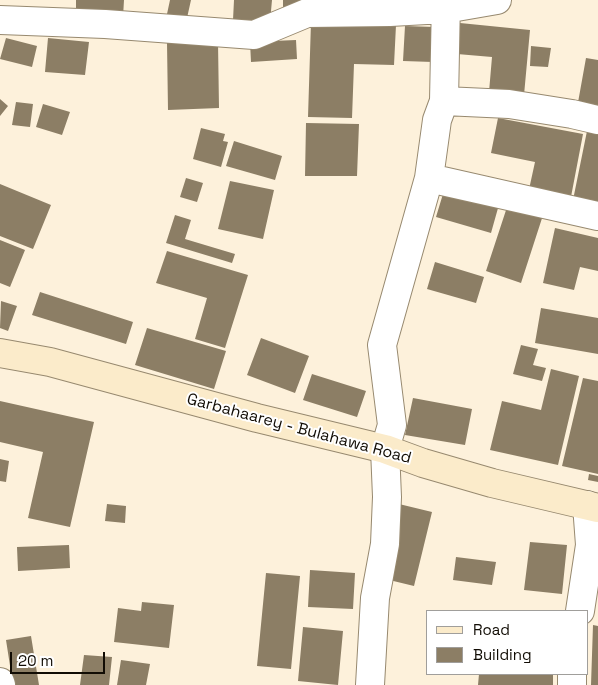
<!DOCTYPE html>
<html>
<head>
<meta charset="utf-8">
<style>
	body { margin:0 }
	#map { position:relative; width:598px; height:685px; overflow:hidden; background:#fdf1db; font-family:"Space Grotesk",sans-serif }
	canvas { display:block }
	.legend { position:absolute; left:426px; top:610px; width:162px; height:65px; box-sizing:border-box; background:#fff; border:1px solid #a09e9b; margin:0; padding:6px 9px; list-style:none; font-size:15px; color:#110c04 }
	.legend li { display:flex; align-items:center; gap:10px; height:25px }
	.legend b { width:25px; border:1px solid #a09e9b }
	.scale { position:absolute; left:10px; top:652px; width:95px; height:22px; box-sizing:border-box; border:2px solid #110c04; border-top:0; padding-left:6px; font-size:15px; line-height:18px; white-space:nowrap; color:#110c04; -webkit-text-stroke:4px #fff; paint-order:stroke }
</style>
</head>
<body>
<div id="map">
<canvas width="598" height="685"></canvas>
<ul class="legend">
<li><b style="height:6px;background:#fbebca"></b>Road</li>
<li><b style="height:14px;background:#8c7e65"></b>Building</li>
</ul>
<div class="scale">20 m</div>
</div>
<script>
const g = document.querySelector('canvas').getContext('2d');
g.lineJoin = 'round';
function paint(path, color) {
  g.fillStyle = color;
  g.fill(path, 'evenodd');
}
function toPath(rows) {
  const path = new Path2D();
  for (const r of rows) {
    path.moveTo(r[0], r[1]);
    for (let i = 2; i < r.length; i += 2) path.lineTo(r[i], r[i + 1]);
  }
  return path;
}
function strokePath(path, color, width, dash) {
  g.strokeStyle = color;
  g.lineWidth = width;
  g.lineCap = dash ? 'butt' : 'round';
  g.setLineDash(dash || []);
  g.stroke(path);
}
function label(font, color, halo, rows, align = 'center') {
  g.font = font + ' "Space Grotesk",sans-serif';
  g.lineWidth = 4;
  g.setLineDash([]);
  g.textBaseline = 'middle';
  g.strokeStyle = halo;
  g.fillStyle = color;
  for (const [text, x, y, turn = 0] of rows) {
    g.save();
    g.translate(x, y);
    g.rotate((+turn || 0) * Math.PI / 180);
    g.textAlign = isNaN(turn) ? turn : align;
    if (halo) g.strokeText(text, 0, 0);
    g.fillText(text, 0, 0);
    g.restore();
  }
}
paint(toPath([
	[76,0,124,0,123,17,76,15],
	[170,0,191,0,187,18,167,14],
	[234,0,272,0,270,22,233,20],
	[283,0,313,0,283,9],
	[311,22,396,25,394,65,354,64,352,118,308,117],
	[460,23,530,30,524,95,489,92,492,57,457,54],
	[405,26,435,27,433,62,403,61],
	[6,38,37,46,32,67,0,59],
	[48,38,89,42,85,75,45,72],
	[296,40,297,59,251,62,250,42],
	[218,42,219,108,168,110,167,43],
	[531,46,551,48,548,67,530,66],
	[586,58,598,60,598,112,577,108],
	[0,99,8,106,0,116],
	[16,102,33,104,30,127,12,125],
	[43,104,70,112,62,135,36,127],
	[498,118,583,134,570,202,528,194,535,162,491,153],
	[306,123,359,124,357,176,305,176],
	[201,128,225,134,223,141,228,142,221,167,193,159],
	[587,131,598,134,598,205,573,200],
	[234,141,282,156,275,180,226,166],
	[186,178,203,183,197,202,180,197],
	[230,181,274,190,263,239,218,229],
	[0,184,51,205,33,249,0,236],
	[446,184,500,201,491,233,436,217],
	[510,198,545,209,521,283,486,271],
	[175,215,191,220,185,239,235,254,232,263,166,243],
	[555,228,598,238,598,271,580,267,574,290,543,283],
	[0,240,25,250,10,287,0,283],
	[167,251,248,275,225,348,195,339,207,298,156,283],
	[435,262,484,277,476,303,427,289],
	[40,292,133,322,126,344,32,315],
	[1,301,17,306,8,331,0,328],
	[541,308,598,318,598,354,535,343],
	[147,328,226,351,214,389,135,365],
	[261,338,309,356,295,393,247,375],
	[521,345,538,349,533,365,546,368,542,381,513,374],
	[551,369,579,376,558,465,490,450,502,401,541,410],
	[312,374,366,391,357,417,303,400],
	[583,378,598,381,598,474,562,466],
	[413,398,472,409,465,445,405,435],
	[0,401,94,422,70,527,28,518,43,452,0,442],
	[0,459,9,461,6,482,0,481],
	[589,474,598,476,598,482,588,480],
	[107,504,126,506,125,523,105,521],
	[399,504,432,512,414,586,381,578],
	[530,542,567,545,562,594,524,590],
	[69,545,70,568,18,571,17,547],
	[456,557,496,562,492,585,453,580],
	[310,570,355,573,353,609,308,607],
	[266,573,300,576,291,669,257,666],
	[142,602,174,605,169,648,114,642,118,608,141,611],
	[593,625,598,626,598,685,591,685],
	[303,627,343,631,338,685,298,681],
	[31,636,39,685,13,685,6,640],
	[84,655,112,657,109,685,80,685],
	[121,660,150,664,146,685,117,685],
	[479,674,553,674,553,685,478,685]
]), '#8c7e65');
const minor = toPath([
	[0,20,105,24,254,35,307,13,390,12,445,9,497,0],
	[444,101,509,104,572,114,598,120],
	[429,178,598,216],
	[580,611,590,545,587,505],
	[0,682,1,685],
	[370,685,375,598,385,544,387,497,385,449,392,425,382,345,429,178,437,120,444,101,446,0],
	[572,685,572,674]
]);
const secondary = toPath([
	[0,353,50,362,257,418,385,449,423,463,492,483,598,508]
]);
strokePath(minor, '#97896f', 30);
strokePath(secondary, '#97896f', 30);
strokePath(minor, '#fff', 28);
strokePath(secondary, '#fbebca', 28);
label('16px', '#110c04', '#fff', [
	["Garbahaarey - Bulahawa Road",299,429,15]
]);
</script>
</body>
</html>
